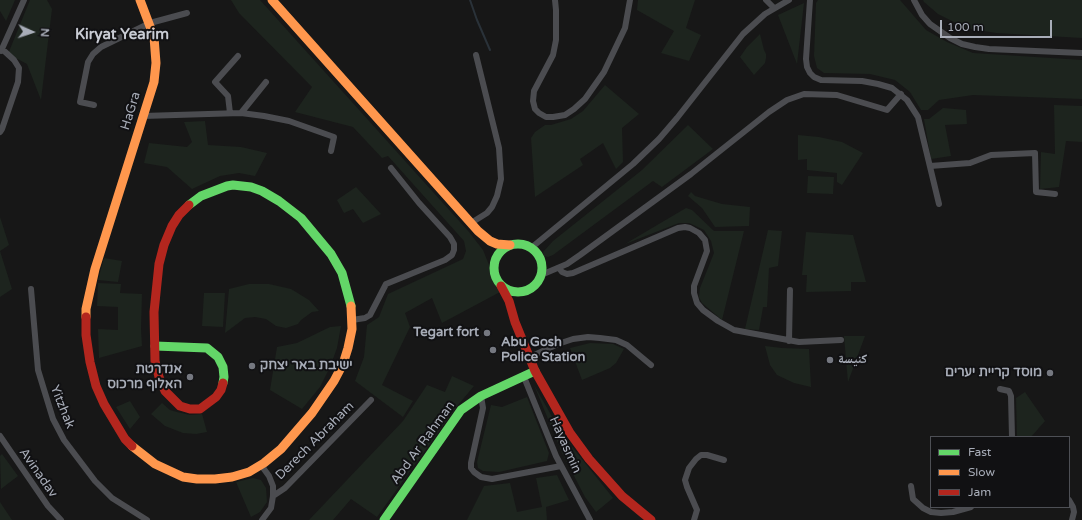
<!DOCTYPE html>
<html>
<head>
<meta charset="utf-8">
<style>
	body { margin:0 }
	#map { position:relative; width:1082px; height:520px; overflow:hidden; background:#171717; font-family:"Varela Round",sans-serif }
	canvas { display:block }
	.legend { position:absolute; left:930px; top:436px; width:140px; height:72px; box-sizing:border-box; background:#111113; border:1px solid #4d4f55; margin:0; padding:5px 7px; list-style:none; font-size:12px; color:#a8adb8 }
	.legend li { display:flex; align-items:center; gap:8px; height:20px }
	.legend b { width:20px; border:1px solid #4d4f55 }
	.north { position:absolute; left:12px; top:12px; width:40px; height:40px; -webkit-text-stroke:3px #111113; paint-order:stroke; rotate:93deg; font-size:11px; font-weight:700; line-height:16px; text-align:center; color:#a8adb8 }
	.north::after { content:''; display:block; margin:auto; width:14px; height:18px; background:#a8adb8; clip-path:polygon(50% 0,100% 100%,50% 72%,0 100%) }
	.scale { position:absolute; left:940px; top:20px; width:112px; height:18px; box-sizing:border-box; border:2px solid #a8adb8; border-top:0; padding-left:5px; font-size:12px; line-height:14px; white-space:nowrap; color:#a8adb8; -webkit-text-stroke:3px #111113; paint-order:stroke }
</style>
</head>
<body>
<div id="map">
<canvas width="1082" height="520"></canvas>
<ul class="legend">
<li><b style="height:5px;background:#63d668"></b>Fast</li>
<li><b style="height:5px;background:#ff974d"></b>Slow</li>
<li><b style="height:5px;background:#b3261e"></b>Jam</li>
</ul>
<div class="north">N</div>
<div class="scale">100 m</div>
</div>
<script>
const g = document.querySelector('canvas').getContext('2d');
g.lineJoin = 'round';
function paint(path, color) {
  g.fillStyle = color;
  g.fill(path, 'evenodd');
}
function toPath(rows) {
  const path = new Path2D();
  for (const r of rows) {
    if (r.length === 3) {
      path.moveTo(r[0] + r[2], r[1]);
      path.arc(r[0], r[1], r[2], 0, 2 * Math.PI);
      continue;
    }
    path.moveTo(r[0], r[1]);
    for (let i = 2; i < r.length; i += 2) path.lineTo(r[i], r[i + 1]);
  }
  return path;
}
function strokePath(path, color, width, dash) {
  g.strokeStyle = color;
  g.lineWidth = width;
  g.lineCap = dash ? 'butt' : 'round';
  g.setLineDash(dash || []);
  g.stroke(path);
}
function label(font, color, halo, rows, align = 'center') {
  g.font = font + ' "Varela Round","Noto Naskh Arabic","Noto Sans Hebrew",sans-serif';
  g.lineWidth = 4;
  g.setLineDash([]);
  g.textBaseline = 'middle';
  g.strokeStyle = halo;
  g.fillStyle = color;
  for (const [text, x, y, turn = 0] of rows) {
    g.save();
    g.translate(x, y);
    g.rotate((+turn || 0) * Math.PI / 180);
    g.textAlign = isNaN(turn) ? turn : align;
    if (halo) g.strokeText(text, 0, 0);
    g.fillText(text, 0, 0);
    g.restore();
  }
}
paint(toPath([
	[0,0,15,0,6,21,0,11],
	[30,0,47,0,52,9,41,100,27,64,8,54],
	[231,0,260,0,469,232,483,250,500,292,442,323,432,298,405,313,410,327,382,385,413,401,403,417,355,381,364,357,367,325,379,317,388,294,463,259,466,251,464,241,388,156,382,158,353,127,295,112,312,87,239,13],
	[638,0,695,0,686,28,701,35,689,61,661,53,674,31,637,10],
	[818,0,900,0,926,30,947,42,973,53,1082,60,1082,99,973,95,939,100,928,110,921,110,910,92,895,80,870,74,824,73,817,68,814,56,816,3],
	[923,0,1082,0,1082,38,996,33,966,28,938,14,924,2],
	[804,3,797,64,778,15],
	[760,34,764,50,766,54,766,58,765,63,754,75,740,57,747,47],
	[605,85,639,114,622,128,623,162,616,169,603,143,580,159,583,165,535,197,531,138,535,132,545,125,551,125,571,119,583,111],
	[1054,105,1082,106,1082,142,1066,141,1059,187,1040,189,1041,152,1055,154],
	[943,108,966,110,967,124,945,125,951,156,931,159,924,119,929,119],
	[205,121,208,145,241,147,267,153,255,176,239,173,220,176,192,189,167,167,144,163,149,143,187,147,192,142,184,122],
	[688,125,713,149,662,187,653,181,553,255,548,257,544,256,543,252,553,241,642,170],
	[798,135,819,137,842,142,863,153,842,185,837,182,837,173,807,170,807,159,798,160],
	[808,176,834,177,833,194,807,193],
	[356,187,381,214,363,223,353,209,344,213,337,200],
	[691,192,695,196,722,204,750,207,749,226,715,227,702,208,688,196],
	[686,208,692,210,714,231,744,231,722,320,702,303,699,297,700,288,714,253,711,241,704,230,689,223,679,223,625,244],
	[0,217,9,245,0,251,12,289,0,297],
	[768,230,782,231,778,266,769,268,767,307,763,307,759,330,745,329],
	[806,232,853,235,866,282,851,282,851,291,806,292,807,275,802,275],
	[104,258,122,261,118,282,98,280],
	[98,283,121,284,120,293,142,294,141,329,142,346,99,358,98,329,118,330,118,307,97,306],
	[249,284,269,284,291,289,309,300,319,311,312,312,301,320,298,324,286,328,276,326,266,319,255,317,245,318,225,333,229,289],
	[204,293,225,293,223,327,202,326],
	[341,326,337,348,330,367,320,387,302,409,270,390,277,347,297,343,330,327],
	[865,336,848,382,844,336],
	[590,343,613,344,624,349,616,363,610,368,582,380,570,348],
	[765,346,782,348,809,349,811,387,794,383,777,375,770,365],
	[452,376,474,386,458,405,377,517,351,499,333,520,309,520,403,421,427,385,445,392],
	[534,385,555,422,573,448,613,498,596,512,585,497,562,453],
	[1025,392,1045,421,1031,437,1017,437,1016,398],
	[527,397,549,453,547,461,499,472,483,471,478,468,477,462,491,405,502,407],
	[130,401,140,417,130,429,116,407],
	[162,403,170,410,177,412,190,415,202,414,207,432,196,434,183,433,165,426,151,414],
	[2,454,18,476,1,489,0,456],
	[557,475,569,500,546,507,547,520,467,520,484,486,510,483,517,512,542,507,536,478],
	[253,478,261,480,266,488,267,502,260,512,251,517,236,482],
	[0,502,12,520,0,520]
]), '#1d241e');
strokePath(toPath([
	[470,0,477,20,490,50]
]), '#2a3239', 2);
strokePath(toPath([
	[555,0,556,10,556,40,553,55,534,91,533,101,535,109,539,113,546,117,553,117,565,115,574,109,585,99,604,72,625,28,630,0],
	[766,0,774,8],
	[810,0,806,59,807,67,810,73,814,77,821,80,862,81,878,84,892,88,907,100,918,117,939,204],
	[914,0,922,15,930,24,950,38,962,44,975,47,989,49,1082,53],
	[1,51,24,0],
	[94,105,80,102,88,62,93,54,101,47,150,23,187,13],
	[230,113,228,96,215,82,238,56],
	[241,113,266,82],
	[143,116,241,113,264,116,289,121,334,137,331,151],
	[0,132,2,129,18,82,19,68,14,60,2,49],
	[930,166,970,163,991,155,1035,153,1036,192,1055,194],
	[471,223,487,213,492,207,497,196,501,179,499,148,476,55],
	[531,248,633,164,659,139,677,118,743,34,765,14,789,0],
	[559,268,562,272,567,274,573,273,678,228,685,227,690,228,699,233,705,240,707,251,694,286,694,293,697,303,703,310,718,321,734,330,750,333,799,342,841,340],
	[541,275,567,264,580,255,691,174,769,112,787,100,804,94,837,95,887,110,901,94],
	[31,289,38,370,53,419,64,440,95,481,112,498,147,520],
	[352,320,365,318,370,315,386,284,445,260,452,255,454,250,454,244,450,237,419,203,391,168],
	[789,341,790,290],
	[530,357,558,344,573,339,588,337,600,338,616,340,627,345,651,365],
	[524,377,556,456,590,520],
	[1000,389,1009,391,1011,396,1012,437],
	[481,396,483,408,471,463,471,468,474,472,481,477,492,479,561,466],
	[0,436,48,506,61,520],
	[261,465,269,476,273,486,273,496,271,508,262,520],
	[911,486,913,499,923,508,931,512,941,513,953,512,971,507],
	[273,496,285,488,371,400],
	[1069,500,1073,507,1074,512,1072,520],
	[694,520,697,510,687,487,685,480,689,468,696,459,701,455,707,455,724,460]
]), '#4b4c50', 6);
strokePath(toPath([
	[189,205,201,196,227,186,233,185,251,187,262,191,279,201,301,218,331,254,342,273,351,306],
	[518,268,24],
	[155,346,207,348,218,357,223,367,224,377,223,383],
	[384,520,461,410,481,396,535,371]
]), '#63d668', 9);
strokePath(toPath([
	[272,0,478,231,490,241,497,244,510,245],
	[86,317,86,309,95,269,154,82,156,63,154,37,140,0],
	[132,446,155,464,183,477,197,479,215,479,232,477,249,472,264,463,281,449,312,413,334,381,343,364,348,348,352,329,351,306]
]), '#ff974d', 9);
strokePath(toPath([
	[189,205,179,215,172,226,164,245,159,264,154,312,155,361,159,377,165,391,180,406,190,409,200,409,216,397,221,390,223,383],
	[501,286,509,301,515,322,535,371,570,433,589,459,622,496,651,520],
	[86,317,86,335,90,362,96,386,104,404,125,439,132,446]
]), '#b3261e', 9);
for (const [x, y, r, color] of [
	[487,333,4,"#757880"],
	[493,350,4,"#757880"],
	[830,360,4,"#757880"],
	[252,366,4,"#757880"],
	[1050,373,4,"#757880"],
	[190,377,4,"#757880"]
]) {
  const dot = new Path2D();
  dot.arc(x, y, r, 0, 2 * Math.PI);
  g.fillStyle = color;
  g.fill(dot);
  strokePath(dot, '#111113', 1.5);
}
label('13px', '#a8adb8', '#111113', [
	["HaGra",131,111,-73],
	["Yitzhak",62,407,68],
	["Derech Abraham",315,441,-45],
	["Abd Ar Rahman",423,443,-54],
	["Hayasmin",565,445,66],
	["Avinadav",38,473,55]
]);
label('bold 13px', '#a8adb8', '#111113', [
	["Tegart fort",479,333],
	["Abu Gosh",501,343,"left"],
	["Police Station",501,358,"left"],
	["كنيسة",838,360,"left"],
	["ישיבת באר יצחק",260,366,"left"],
	["אנדרטת",182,370],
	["האלוף מרכוס",182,385],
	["מוסד קריית יערים",1042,373]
], 'right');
label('bold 15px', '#c9ccd4', '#111113', [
	["Kiryat Yearim",122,35]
]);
</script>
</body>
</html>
